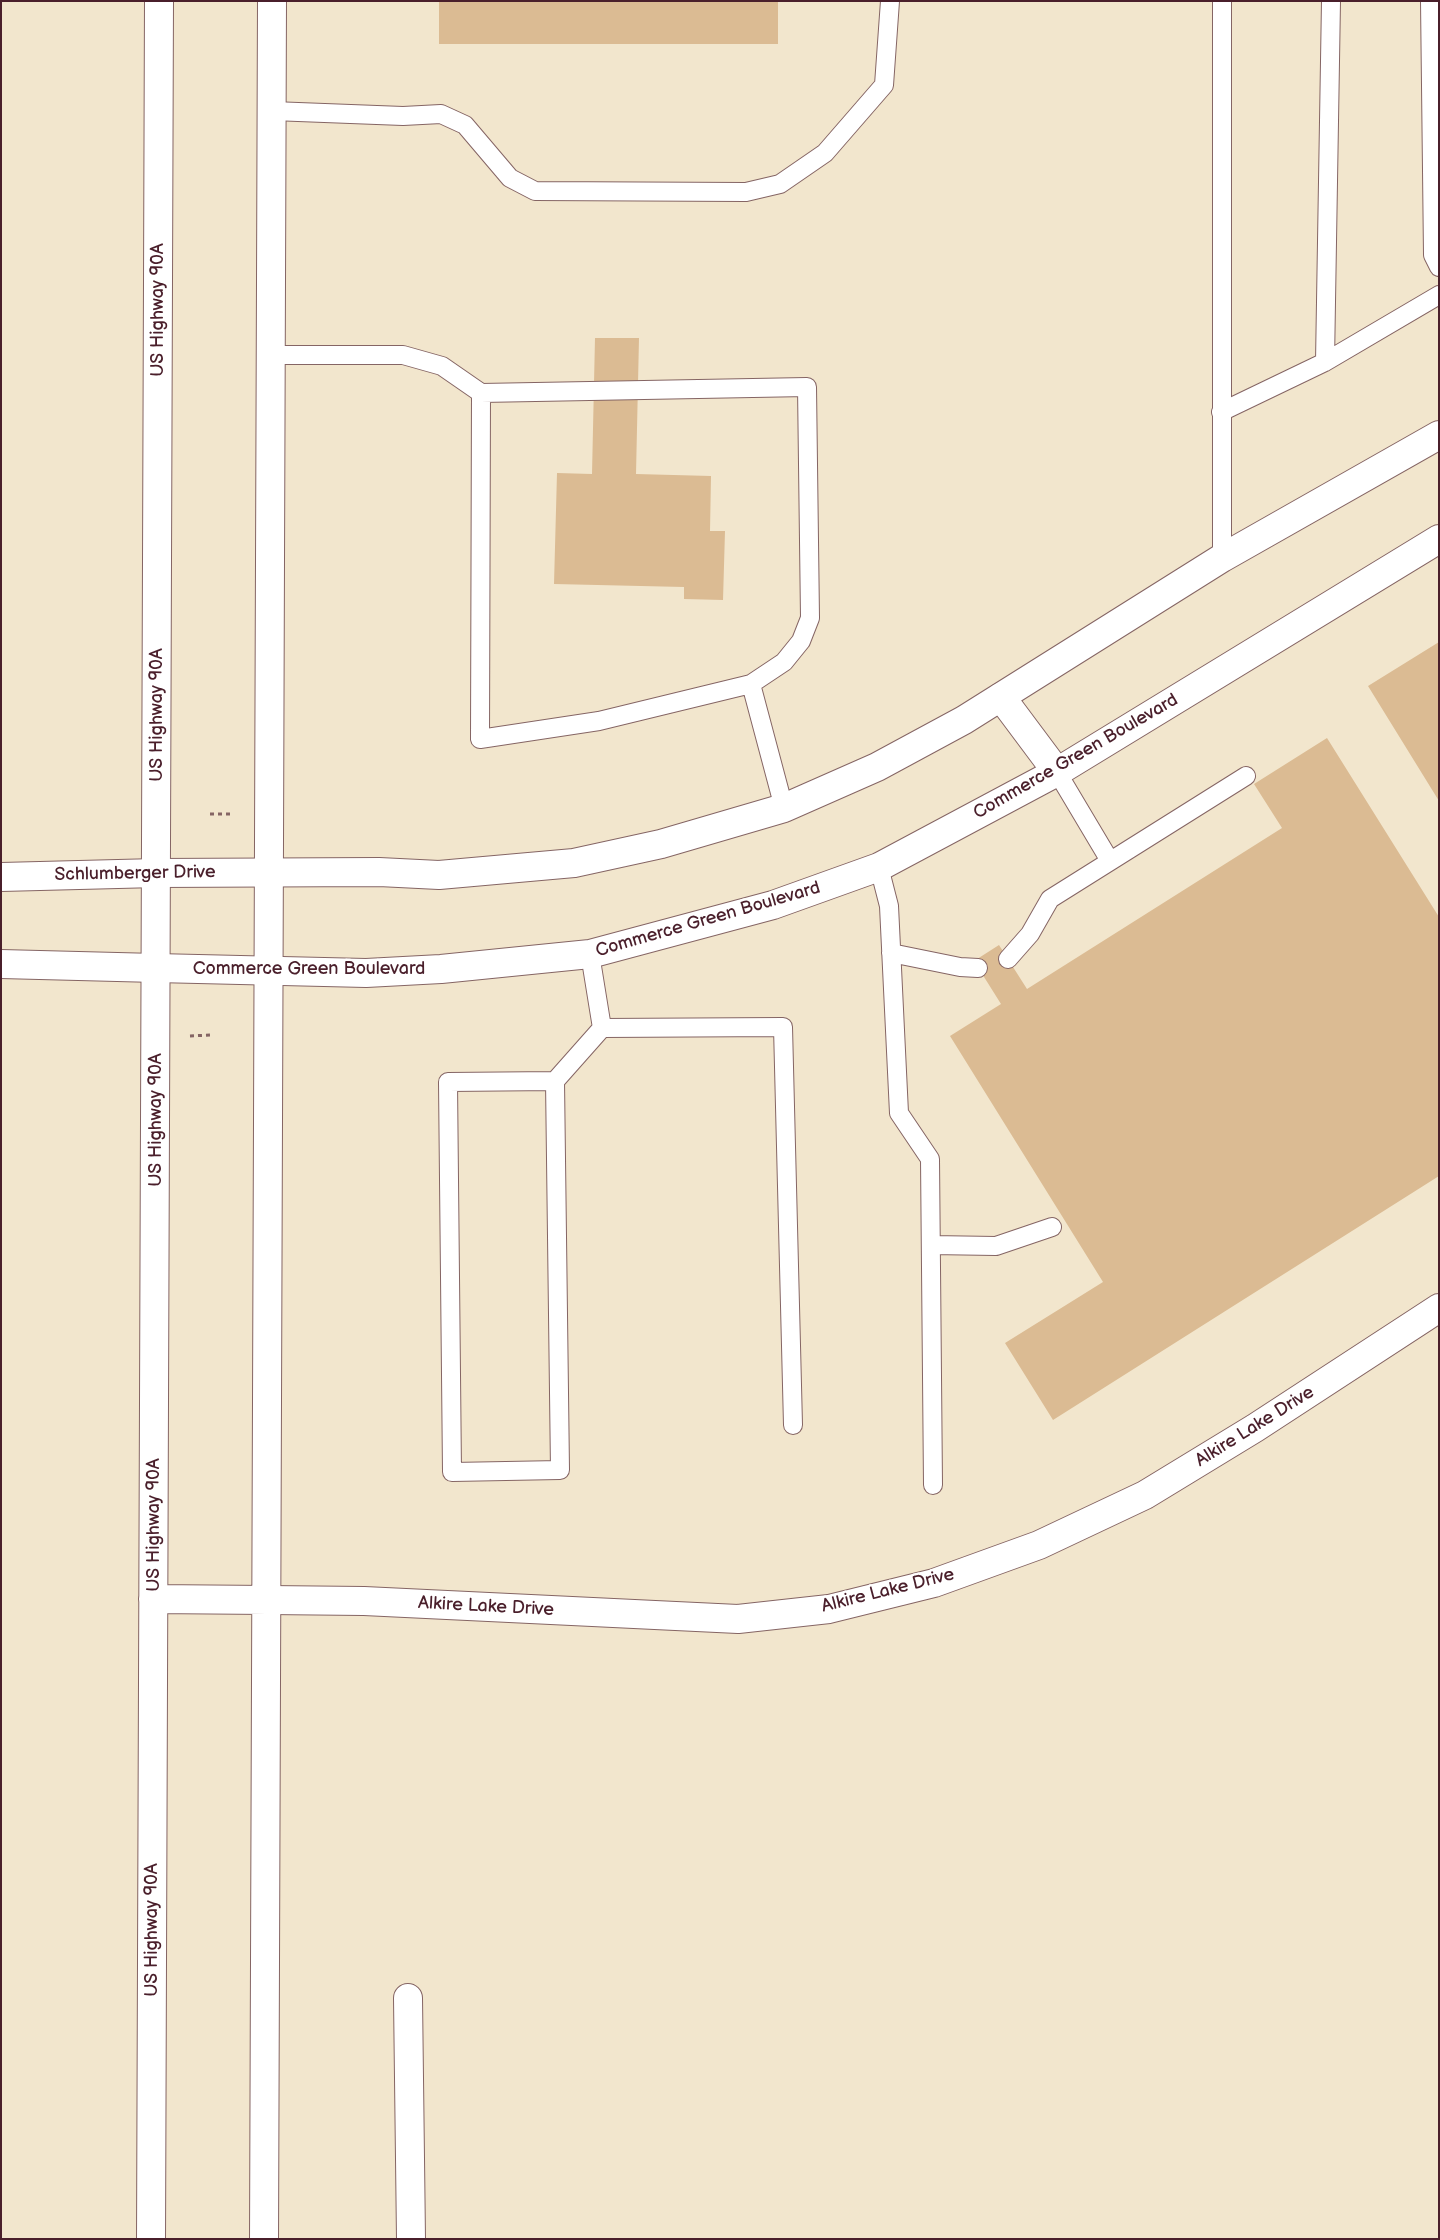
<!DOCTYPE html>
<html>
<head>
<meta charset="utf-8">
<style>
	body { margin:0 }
	#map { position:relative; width:1440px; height:2240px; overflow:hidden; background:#f2e6cd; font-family:"Balsamiq Sans",sans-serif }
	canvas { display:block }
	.frame { position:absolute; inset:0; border:2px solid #4a1f2b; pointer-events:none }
</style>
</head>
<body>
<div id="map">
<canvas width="1440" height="2240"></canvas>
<div class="frame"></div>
</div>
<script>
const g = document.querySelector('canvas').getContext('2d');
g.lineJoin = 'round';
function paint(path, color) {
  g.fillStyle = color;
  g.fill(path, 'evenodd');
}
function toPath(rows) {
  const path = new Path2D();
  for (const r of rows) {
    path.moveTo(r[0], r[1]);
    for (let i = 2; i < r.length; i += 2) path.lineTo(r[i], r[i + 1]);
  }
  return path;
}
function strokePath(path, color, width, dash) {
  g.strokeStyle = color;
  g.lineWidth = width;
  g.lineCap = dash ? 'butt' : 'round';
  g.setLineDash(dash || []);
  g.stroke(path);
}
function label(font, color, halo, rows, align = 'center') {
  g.font = font + ' "Balsamiq Sans",sans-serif';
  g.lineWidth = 4.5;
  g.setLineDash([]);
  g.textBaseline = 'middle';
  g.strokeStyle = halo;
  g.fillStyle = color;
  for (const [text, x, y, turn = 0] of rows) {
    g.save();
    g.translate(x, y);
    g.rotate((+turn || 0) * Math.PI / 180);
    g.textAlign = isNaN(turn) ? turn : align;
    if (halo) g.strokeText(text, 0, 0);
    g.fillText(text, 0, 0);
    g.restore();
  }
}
paint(toPath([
	[439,1,778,1,778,44,439,44],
	[595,338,639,338,636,474,711,476,710,531,725,531,723,600,684,599,684,587,554,584,557,473,592,474],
	[1439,642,1439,801,1368,686],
	[1327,738,1439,917,1439,1176,1053,1420,1005,1343,1103,1282,950,1036,1001,1004,974,961,999,945,1027,989,1282,828,1254,784]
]), '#dbbb93');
const lane = toPath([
	[1430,1,1433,255,1439,267],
	[272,111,403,116,441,114,465,125,510,178,535,191,746,192,780,184,825,153,884,85,890,1],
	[271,355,403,355,442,366,481,393,807,387,810,618,801,641,784,662,751,684,599,721,480,739,481,393],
	[1325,362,1331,1],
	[1221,412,1325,362,1439,295],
	[1222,558,1222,1],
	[751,684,784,808],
	[1057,772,1110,861],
	[879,867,889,906,899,1113,930,1159,933,1485],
	[891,953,960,967,978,968],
	[1008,959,1030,934,1050,899,1246,776],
	[602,1028,783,1027,793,1425],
	[555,1081,448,1082,452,1472,560,1470,555,1081,602,1028,590,954],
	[931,1245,996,1246,1052,1227]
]);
const street = toPath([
	[1001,697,1057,772],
	[1,877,157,873],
	[1,964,156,968],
	[268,1600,364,1601,738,1619,829,1609,934,1583,1039,1545,1145,1495,1255,1428,1439,1308],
	[408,1998,411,2239]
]);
const secondary = toPath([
	[157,873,379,872,439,875,574,863,661,844,784,808,877,767,964,720,1222,558,1439,435],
	[156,968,366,973,441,969,590,954,773,905,879,867,1057,772,1439,539]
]);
const primary = toPath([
	[153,1599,268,1600],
	[151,2239,159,1],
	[264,2239,272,1]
]);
strokePath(lane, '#856564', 20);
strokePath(street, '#856564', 30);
strokePath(secondary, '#856564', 30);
strokePath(primary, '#856564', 30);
strokePath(toPath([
	[210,814,233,814],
	[190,1036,211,1035]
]), '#856564', 3, [4, 4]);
strokePath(lane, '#fff', 18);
strokePath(street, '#fff', 28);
strokePath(secondary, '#fff', 28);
strokePath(primary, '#fff', 28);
label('18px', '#4a1f2b', '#fff', [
	["US Highway 90A",158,310,-90],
	["US Highway 90A",157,715,-90],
	["Commerce Green Boulevard",1076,757,-30],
	["Schlumberger Drive",135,874,-1],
	["Commerce Green Boulevard",708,920,-16],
	["Commerce Green Boulevard",309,969],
	["US Highway 90A",156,1120,-90],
	["Alkire Lake Drive",1255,1427,-32],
	["US Highway 90A",154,1525,-90],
	["Alkire Lake Drive",888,1591,-14],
	["Alkire Lake Drive",486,1607,3],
	["US Highway 90A",152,1930,-90]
]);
</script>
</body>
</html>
